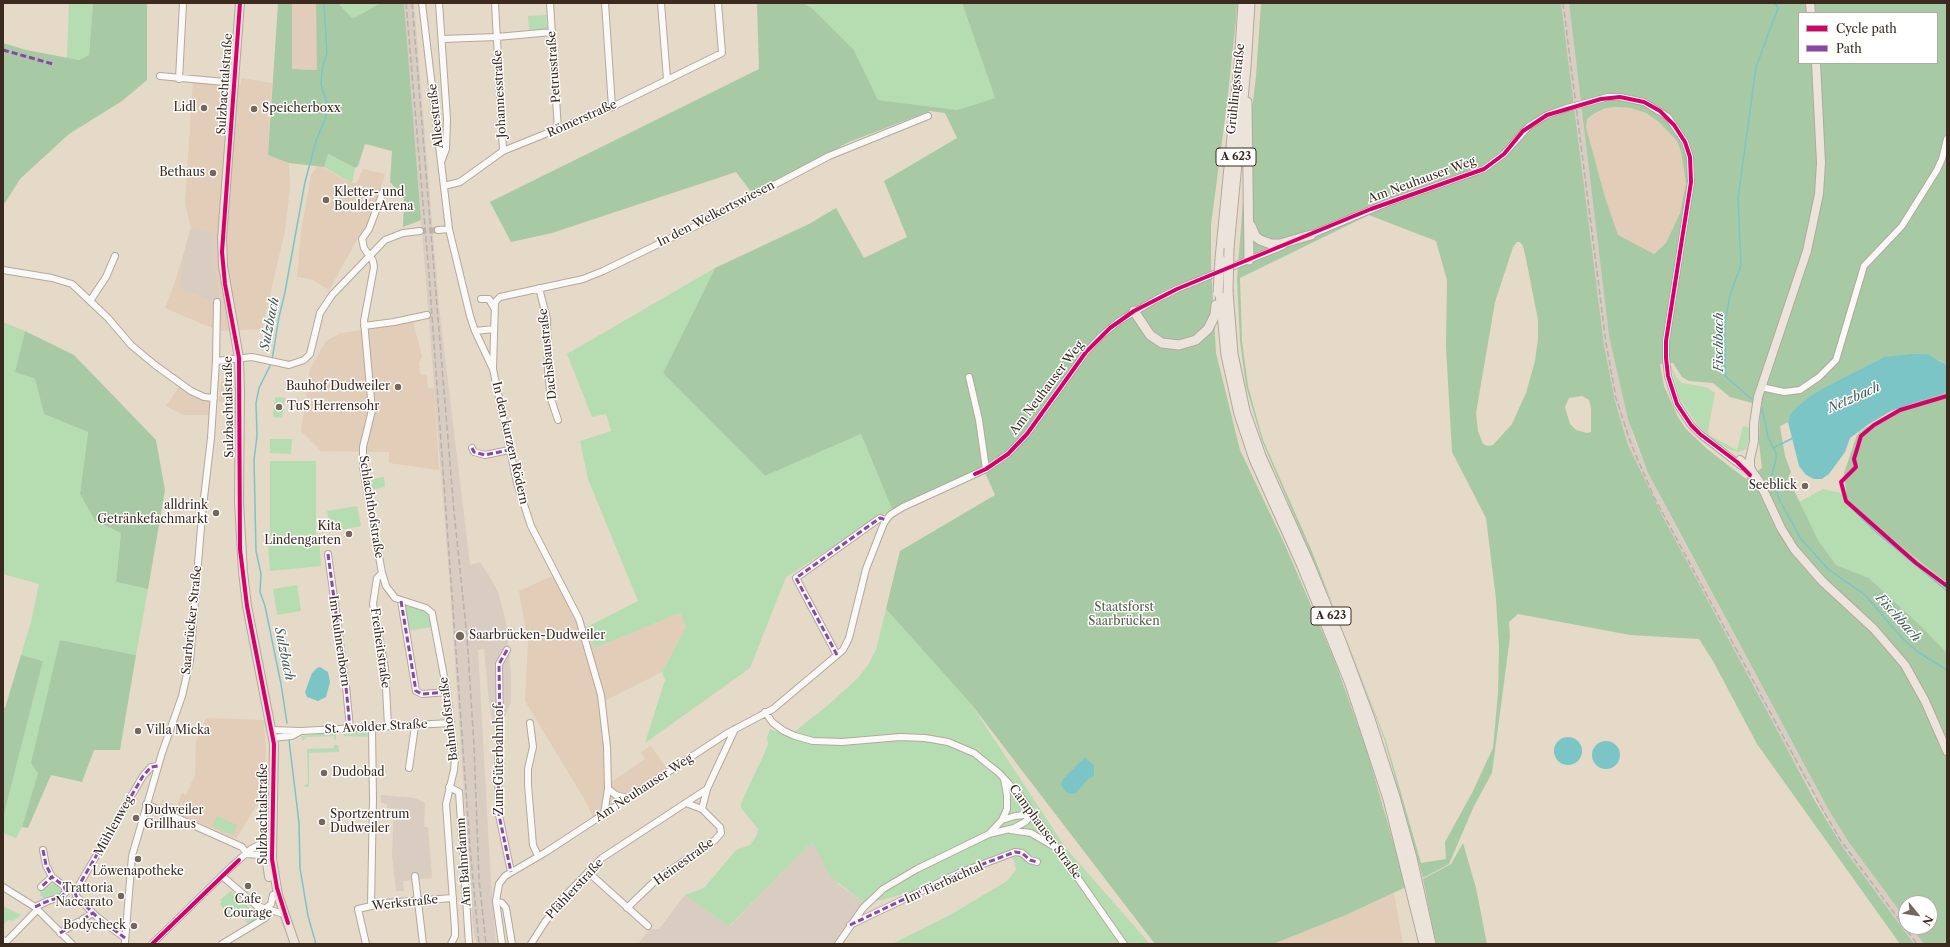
<!DOCTYPE html>
<html>
<head>
<meta charset="utf-8">
<style>
	body { margin:0 }
	#map { position:relative; width:1950px; height:947px; overflow:hidden; background:#e5d9c8; font-family:"Libre Caslon Text",serif }
	canvas { display:block }
	.frame { position:absolute; inset:0; border:4px solid #3b2a1e; pointer-events:none }
	.legend { position:absolute; left:1798px; top:12px; width:140px; height:52px; box-sizing:border-box; background:#fff; border:1px solid #b1aaa5; margin:0; padding:5px 7px; list-style:none; font-size:12px; color:#3b2a1e }
	.legend li { display:flex; align-items:center; gap:8px; height:20px }
	.legend b { width:20px; border:1px solid #b1aaa5 }
	.north { position:absolute; left:1898px; top:895px; width:40px; height:40px; box-sizing:border-box; background:#fff; border:1px solid #b1aaa5; border-radius:50%; rotate:120deg; font-size:11px; font-weight:700; line-height:16px; text-align:center; color:#3b2a1e }
	.north::after { content:''; display:block; margin:auto; width:14px; height:18px; background:#76675a; clip-path:polygon(50% 0,100% 100%,50% 72%,0 100%) }
</style>
</head>
<body>
<div id="map">
<canvas width="1950" height="947"></canvas>
<div class="frame"></div>
<ul class="legend">
<li><b style="height:5px;background:#d6006c"></b>Cycle path</li>
<li><b style="height:5px;background:#8e44ad"></b>Path</li>
</ul>
<div class="north">N</div>
</div>
<script>
const g = document.querySelector('canvas').getContext('2d');
g.lineJoin = 'round';
function paint(path, color) {
  g.fillStyle = color;
  g.fill(path, 'evenodd');
}
function toPath(rows) {
  const path = new Path2D();
  for (const r of rows) {
    if (r.length === 3) {
      path.moveTo(r[0] + r[2], r[1]);
      path.arc(r[0], r[1], r[2], 0, 2 * Math.PI);
      continue;
    }
    path.moveTo(r[0], r[1]);
    for (let i = 2; i < r.length; i += 2) path.lineTo(r[i], r[i + 1]);
  }
  return path;
}
function strokePath(path, color, width, dash) {
  g.strokeStyle = color;
  g.lineWidth = width;
  g.lineCap = dash ? 'butt' : 'round';
  g.setLineDash(dash || []);
  g.stroke(path);
}
function label(font, color, halo, rows, align = 'center') {
  g.font = font + ' "Libre Caslon Text",serif';
  g.lineWidth = 3;
  g.setLineDash([]);
  g.textBaseline = 'middle';
  g.strokeStyle = halo;
  g.fillStyle = color;
  for (const [text, x, y, turn = 0] of rows) {
    g.save();
    g.translate(x, y);
    g.rotate((+turn || 0) * Math.PI / 180);
    g.textAlign = isNaN(turn) ? turn : align;
    if (halo) g.strokeText(text, 0, 0);
    g.fillText(text, 0, 0);
    g.restore();
  }
}
paint(toPath([
	[292,3,316,3,318,70,292,69],
	[241,78,272,83,268,155,289,163,290,187,285,231,262,329,219,331,165,308,175,282,191,228,185,203,193,81,241,85],
	[1617,107,1631,108,1646,113,1659,122,1677,141,1681,152,1686,183,1680,213,1666,243,1654,254,1618,235,1605,197,1586,127,1587,119,1595,113,1606,108],
	[318,165,352,183,356,183,363,169,385,174,368,228,357,240,329,290,311,279,297,277,301,232,311,175],
	[413,322,422,356,419,363,420,374,427,375,428,388,434,388,439,470,389,463,389,452,321,451,301,431,310,369,326,341,341,333],
	[221,381,232,381,232,402,219,402],
	[179,387,196,397,211,400,210,415,183,415,166,406],
	[557,574,595,648,680,613,686,627,662,672,604,701,604,787,645,759,641,752,651,746,668,770,594,820,586,802,525,701,528,643,519,591],
	[206,718,264,720,266,751,263,809,256,806,236,839,160,805,162,800,177,805,182,793,186,795,195,775,196,741],
	[1394,893,1403,944,1273,944,1346,915]
]), '#e1cdb8');
paint(toPath([
	[404,3,414,3,439,307,470,565,480,562,491,579,498,592,506,622,511,675,511,702,504,719,503,742,496,742,489,702,484,649,478,650,491,885,496,944,477,944,473,928,450,588],
	[1561,3,1569,3,1609,336,1634,439,1648,473,1673,521,1827,807,1848,841,1906,920,1906,927,1911,927,1924,944,1914,944,1844,849,1763,707,1642,477,1628,445,1615,401,1604,345],
	[191,228,215,233,214,267,220,302,215,302,180,288,183,258],
	[381,795,414,798,425,803,424,827,428,827,432,878,403,881,404,891,396,891,392,854,394,808,387,808,387,804,381,803],
	[813,843,838,884,863,902,833,944,638,944,650,929,659,929,685,895,730,926,808,846]
]), '#d9ccc0');
paint(toPath([
	[69,3,93,3,89,55,79,60,67,58],
	[338,3,380,3,356,17,352,18],
	[804,3,962,3,995,98,1024,213,958,110,878,100,854,50,813,9],
	[546,15,547,30,529,31,528,16],
	[327,154,355,168,352,183,324,167],
	[715,268,663,373,765,476,861,434,892,509,786,577,750,668,645,743,665,680,662,672,686,627,680,613,595,648,585,628,638,601,588,479,580,441,611,431,606,414,592,417,567,354],
	[3,322,25,331,15,372,35,379,44,414,88,432,80,494,95,521,121,533,116,582,148,589,136,655,60,640,38,773,22,827,16,838,3,833,3,818,43,661,21,655,31,622,39,584,3,574],
	[1670,364,1677,378,1682,383,1706,387,1715,393,1708,431,1709,435,1737,450,1743,426,1748,427,1751,432,1746,449,1739,452,1730,450,1715,441,1699,427,1680,399],
	[275,397,285,398,282,418,273,417],
	[270,439,292,439,291,454,270,453],
	[270,461,316,461,316,535,270,536],
	[384,477,385,487,372,490,370,479],
	[1823,489,1841,493,1846,501,1878,528,1947,583,1947,653,1923,628,1869,578,1836,565,1818,540,1799,502],
	[357,506,361,526,331,532,327,511],
	[319,540,321,566,270,571,268,546],
	[297,585,301,611,277,615,273,589],
	[403,605,424,610,429,614,432,627,408,631],
	[886,609,971,704,1065,847,1150,944,892,944,950,915,1007,881,1016,870,1014,860,1007,851,975,863,910,892,882,900,863,902,831,877,813,843,808,846,729,926,685,895,704,888,736,850,750,845,757,835,758,829,741,808,741,803,765,752,768,744,767,738,770,729,789,736,827,706,858,678,868,665,876,650],
	[366,730,369,732,368,737,344,736,344,732],
	[333,732,336,734,336,739,334,740,334,736,307,737,302,741,302,736],
	[334,745,338,745,339,752,309,753,309,793,309,787,305,787,304,785,308,784,307,749,334,748],
	[217,816,237,825,233,835,212,826],
	[56,883,62,890,61,893,45,898,40,896,41,894,40,892,44,888,49,885],
	[231,891,250,908,257,919,248,924,240,912,231,918,220,904,222,902,220,900],
	[3,906,21,915,13,921,8,920,3,925]
]), '#b6ddb1');
paint(toPath([
	[93,3,147,3,147,80,122,101,69,134,20,179,5,203,3,202,3,43,26,50,79,60,89,55],
	[278,3,292,3,292,69,317,70,316,3,338,3,352,18,356,17,380,3,404,3,421,220,403,227,404,198,390,182,392,151,365,144,358,166,355,168,328,154,324,167,289,163,268,155],
	[757,3,804,3,813,9,854,50,878,100,958,110,995,98,962,3,1237,3,1236,20,1227,103,1211,225,1211,268,1216,353,1240,450,1285,545,1334,659,1367,751,1406,887,1346,915,1273,944,1155,944,971,704,886,609,900,551,995,495,983,468,892,509,861,434,765,476,663,373,715,268,809,224,836,208,864,258,907,237,884,181,957,138,945,113,930,111,849,142,752,193,736,172,552,233,511,242,490,202,759,69],
	[1261,3,1561,3,1604,345,1615,401,1628,445,1663,517,1815,801,1844,849,1914,944,1900,944,1757,744,1713,661,1699,639,1630,635,1518,614,1509,622,1510,637,1492,773,1474,806,1449,864,1423,878,1385,741,1337,615,1262,441,1246,386,1240,341,1237,279,1246,161,1256,76],
	[1369,215,1436,241,1447,280,1446,347,1452,452,1486,518,1496,599,1499,648,1498,693,1493,748,1472,793,1445,842,1446,859,1421,863,1386,741,1311,549,1263,440,1248,386,1242,341,1240,278],
	[1517,242,1520,242,1523,246,1526,259,1538,320,1538,339,1535,361,1526,393,1512,424,1493,445,1488,446,1483,444,1478,431,1476,413,1495,302,1513,247],
	[1582,396,1589,400,1591,408,1591,432,1587,433,1576,430,1570,424,1565,407,1569,398],
	[1569,3,1947,3,1947,365,1939,360,1884,357,1810,396,1789,418,1788,422,1780,426,1785,456,1791,472,1788,478,1818,540,1836,565,1869,578,1923,628,1947,653,1947,944,1924,944,1911,927,1930,927,1930,903,1906,903,1906,920,1848,841,1827,807,1648,473,1628,419,1609,336],
	[1799,13,1937,13,1937,63,1799,63],
	[1617,107,1631,108,1646,113,1659,122,1677,141,1681,152,1686,183,1680,213,1666,243,1654,254,1618,235,1605,197,1586,127,1587,119,1595,113,1606,108],
	[1673,363,1682,377,1689,381,1713,383,1730,397,1752,403,1760,409,1759,443,1762,468,1746,479,1706,448,1686,429,1678,417,1664,386,1660,364],
	[25,331,74,355,156,440,165,490,148,589,116,582,121,533,95,521,80,494,88,432,44,414,35,379,15,372],
	[1947,392,1947,583,1878,528,1847,500,1844,473,1857,435,1865,428,1929,397],
	[60,640,136,655,120,750,94,750,82,782,51,775,28,828,22,827,38,773,31,763],
	[21,655,43,661,3,818,3,707,5,708],
	[1463,843,1476,888,1487,944,1436,944,1423,879,1451,864]
]), '#a7caa4');
paint(toPath([
	[1913,354,1927,354,1947,365,1947,392,1891,411,1869,424,1850,438,1845,452,1829,474,1822,479,1814,479,1806,475,1799,466,1788,422,1790,415,1795,409,1810,396,1824,388,1884,357],
	[320,667,328,672,330,682,326,697,318,701,307,697,305,692,312,673,317,668],
	[1568,751,14],
	[1606,755,14],
	[1085,757,1094,766,1094,776,1088,779,1076,793,1072,794,1066,792,1061,785,1063,779]
]), '#7bc5c7');
strokePath(toPath([
	[272,360,279,317,285,292,305,182,316,141,329,109,321,85,322,70,327,53,324,3],
	[271,364,259,388,256,403,257,436,254,460,256,551,261,574,260,592,265,606,281,684,287,723],
	[1754,401,1725,376,1725,323,1730,295,1741,265,1738,199,1756,67,1778,8,1775,3],
	[1760,407,1762,408,1768,437,1776,453,1776,460,1771,477,1780,501,1801,539,1828,569,1865,595,1903,639,1918,652,1947,670],
	[1773,448,1793,438],
	[1845,502,1876,532,1947,591],
	[289,740,299,823,300,868,308,916,316,944]
]), '#7bc5c7', 1.5);
strokePath(toPath([
	[420,231,438,230]
]), '#c3b6a6', 6, [6, 3]);
const minor = toPath([
	[422,3,449,229,470,316,475,331,492,367],
	[439,3,447,119,446,149,441,162],
	[495,3,503,151],
	[550,3,558,130],
	[605,3,612,107],
	[661,3,667,79],
	[442,39,497,37,552,32],
	[160,76,235,83],
	[179,79,183,3],
	[1586,103,1608,97,1620,97,1644,102,1668,117,1685,142,1690,157,1691,182,1666,341,1666,358,1668,376,1677,404,1691,425,1700,434,1741,466],
	[444,186,460,182,503,151,612,107,722,53,718,3],
	[383,192,369,229,362,239,364,248,373,261,374,267,364,321,372,410,363,447,363,467,382,573,386,586,395,598,426,608,432,613,447,692,455,759,454,770,446,804,455,929,455,936,451,944],
	[438,230,449,229],
	[1308,236,1387,203,1484,169,1504,154,1529,126,1547,115,1567,108],
	[3,270,52,278,72,284,108,318,131,345,155,365,191,391,204,397,214,398],
	[539,288,547,319,548,370,551,399,558,420],
	[481,299,489,299,494,308],
	[90,301,106,277,115,256],
	[364,326,394,322,427,315],
	[475,331,494,329],
	[216,361,252,357,289,365,304,360,310,354,320,313,332,295,385,240,403,233,420,231],
	[969,377,979,420,986,469],
	[1761,387,1784,392,1800,390,1819,377,1836,360,1864,266,1902,226,1937,170,1942,159,1947,139],
	[472,448,474,452,485,455,509,450],
	[328,554,346,687,350,728],
	[382,573,377,578,373,604,385,668,388,726],
	[401,601,416,691,422,694,447,692],
	[507,650,499,664,500,729,498,764,499,815,511,872],
	[837,655,796,578,880,518,886,520],
	[765,712,773,723,784,731,795,736,813,741,842,742,900,737,925,738,948,742,974,753,999,773,1021,797,1124,944],
	[530,723,533,747,528,769,528,785,533,845,538,856],
	[271,730,301,731,451,723],
	[272,738,292,736,301,731],
	[409,768,415,726],
	[449,787,459,792,469,944],
	[608,789,616,795,627,798],
	[146,804,242,847,247,854],
	[702,809,707,789,735,729],
	[604,814,608,789,607,747,601,695,579,619,531,526,517,483,493,369,495,302,500,297,583,279,603,271,706,221,829,156,928,116],
	[1002,820,1015,816,1033,814],
	[1010,830,1031,833,1053,846],
	[989,834,1002,820,1007,809,1007,795,1004,779],
	[43,850,46,865,52,877],
	[247,854,259,855,270,849],
	[588,872,648,926],
	[222,876,257,906,284,914],
	[415,876,423,944],
	[3,887,35,907,72,944],
	[496,901,502,903,506,908,512,944],
	[371,905,373,799,372,727],
	[35,907,48,901,61,897,66,892,64,886,52,877,41,887],
	[266,908,271,904,273,895],
	[627,908,656,880,715,840,721,833,720,827,702,809,686,803],
	[83,919,93,913],
	[850,925,959,873,1015,852,1022,853,1030,860,1037,862],
	[60,933,78,922],
	[125,938,97,917,76,896,75,892,143,776,151,767,158,766],
	[3,940,6,942,37,910],
	[125,942,132,856,162,753,182,696,190,661,202,515,211,438,216,361,217,302],
	[152,944,232,866,251,849,261,844,267,834],
	[222,944,265,918,268,915,269,907],
	[366,944,358,909,385,903,453,898],
	[502,944,496,901,499,884,505,876,546,852,726,734,773,709,843,650,849,638,866,569,884,523,890,515,903,507,986,469,1008,454,1027,434,1086,352,1101,336,1119,321,1155,300,1177,289,1283,246],
	[531,944,545,922,565,896,602,858,707,789],
	[838,944,863,908,883,889,917,869,989,834,1014,828,1025,822,1033,814]
]);
const major = toPath([
	[240,3,222,238,223,266,239,358,240,392,239,502,243,572,247,606,274,744,272,859,278,895,295,944],
	[1810,3,1811,13],
	[1740,460,1750,469,1759,481,1781,528,1794,549,1822,581,1874,629,1905,665,1925,701,1947,751],
	[1753,473,1750,467,1750,459,1754,441,1754,424,1758,397,1807,251,1819,194,1821,163,1816,63],
	[267,851,267,862,269,877]
]);
const highway = toPath([
	[1247,102,1249,260],
	[1251,226,1255,236,1260,240,1271,244,1280,244,1311,235],
	[1229,248,1246,67,1250,3],
	[1220,259,1239,65,1243,3],
	[1228,292,1233,354,1245,411,1261,456,1309,563,1341,641,1369,716,1395,797,1412,858,1431,944],
	[1220,293,1226,355,1239,414,1254,459,1302,566,1350,684,1388,799,1424,944],
	[1134,311,1150,335,1162,343,1179,345,1196,340,1208,329,1215,315,1216,305]
]);
strokePath(minor, '#b2a99d', 8);
strokePath(major, '#b2a99d', 10);
strokePath(highway, '#b2a99d', 11);
strokePath(minor, '#fbf9f7', 6);
strokePath(major, '#ece3da', 8);
strokePath(highway, '#ece3da', 9);
strokePath(toPath([
	[406,3,429,274,470,847,479,944],
	[412,3,454,512,467,637,474,745,479,879,486,944],
	[1563,3,1606,343,1616,398,1631,444,1654,497,1824,812,1841,841,1917,944]
]), '#b5b2ae', 1.5, [6, 3]);
const minorBridge = toPath([
	[1567,108,1586,103]
]);
const highwayBridge = toPath([
	[1228,292,1229,248],
	[1218,293,1220,259]
]);
strokePath(minorBridge, '#b2a99d', 8, []);
strokePath(highwayBridge, '#b2a99d', 11, []);
strokePath(minorBridge, '#fbf9f7', 6);
strokePath(highwayBridge, '#ece3da', 9);
strokePath(toPath([
	[3,50,53,64],
	[472,448,474,452,485,455,509,450],
	[328,554,346,687,350,728],
	[401,601,416,691,422,694,447,692],
	[507,650,499,664,500,729,498,764,499,815,511,872],
	[837,655,796,578,880,518,886,520],
	[43,850,46,865,52,877],
	[35,907,48,901,61,897,66,892,64,886,52,877,41,887],
	[83,919,93,913],
	[850,925,959,873,1015,852,1022,853,1030,860,1037,862],
	[60,933,78,922],
	[125,938,97,917,76,896,75,892,143,776,151,767,158,766]
]), '#8e44ad', 3, [6, 3]);
strokePath(toPath([
	[240,3,222,252,225,284,239,358,240,549,247,606,274,744,272,859,277,888,288,923],
	[1947,396,1900,410,1874,425,1861,436,1854,459,1856,467,1841,482,1846,501,1916,563,1947,586],
	[975,474,986,469,1008,454,1027,434,1086,352,1110,328,1134,311,1177,289,1371,209,1484,169,1504,154,1523,131,1547,115,1601,99,1620,97,1644,102,1660,111,1674,125,1685,142,1690,157,1691,182,1666,341,1666,358,1668,376,1677,404,1691,425,1700,434,1737,462,1750,475],
	[152,944,239,860]
]), '#d6006c', 4);
for (const [x, y, r, color] of [
	[204,108,4,"#76675a"],
	[254,109,4,"#76675a"],
	[213,173,4,"#76675a"],
	[326,200,4,"#76675a"],
	[398,387,4,"#76675a"],
	[279,407,4,"#76675a"],
	[1805,486,4,"#76675a"],
	[216,513,4,"#76675a"],
	[349,534,4,"#76675a"],
	[460,636,5,"#76675a"],
	[138,731,4,"#76675a"],
	[324,773,4,"#76675a"],
	[136,818,4,"#76675a"],
	[322,822,4,"#76675a"],
	[138,859,4,"#76675a"],
	[248,886,4,"#76675a"],
	[121,896,4,"#76675a"],
	[134,926,4,"#76675a"]
]) {
  const dot = new Path2D();
  dot.arc(x, y, r, 0, 2 * Math.PI);
  g.fillStyle = color;
  g.fill(dot);
  strokePath(dot, '#fff', 1.5);
}
for (const [x, y, w] of [
	[1236,157,40],
	[1331,616,40]
]) {
  const box = new Path2D();
  box.roundRect(x - w / 2, y - 9, w, 18, 3);
  g.fillStyle = '#fff';
  g.fill(box);
  strokePath(box, '#3b2a1e', 1);
}
label('bold 11px', '#3b2a1e', null, [
	["A 623",1236,157],
	["A 623",1331,616]
]);
label('12px', '#3b2a1e', '#fff', [
	["Petrusstraße",554,67,-94],
	["Sulzbachtalstraße",225,84,-86],
	["Grühlingsstraße",1236,89,-84],
	["Johannesstraße",500,94,-93],
	["Alleestraße",436,116,-96],
	["Römerstraße",582,119,-24],
	["Am Neuhauser Weg",1422,180,-20],
	["In den Welkertswiesen",716,214,-27],
	["Dachsbaustraße",548,354,-96],
	["Am Neuhauser Weg",1047,388,-53],
	["Sulzbachtalstraße",229,407,-91],
	["In den kurzen Rödern",510,443,77],
	["Schlachthofstraße",371,507,81],
	["Saarbrücker Straße",192,620,-84],
	["Im Kuhnenborn",339,641,82],
	["Freiheitstraße",380,648,82],
	["Bahnhofstraße",449,719,-97],
	["St. Avolder Straße",376,727,-3],
	["Zum Güterbahnhof",500,760,-90],
	["Am Neuhauser Weg",644,788,-33],
	["Sulzbachtalstraße",264,814,-90],
	["Mühlenweg",114,826,-61],
	["Camphauser Straße",1045,832,54],
	["Am Bahndamm",464,862,-94],
	["Heinestraße",684,862,-36],
	["Im Tierbachtal",944,883,-24],
	["Pfählerstraße",575,889,-47],
	["Werkstraße",405,903,-6]
]);
label('12px', '#3b2a1e', '#fff', [
	["Lidl",196,108],
	["Speicherboxx",262,109,"left"],
	["Bethaus",205,173],
	["Kletter- und",334,193,"left"],
	["BoulderArena",334,207,"left"],
	["Bauhof Dudweiler",390,387],
	["TuS Herrensohr",287,407,"left"],
	["Seeblick",1797,486],
	["alldrink",208,506],
	["Getränkefachmarkt",208,520],
	["Kita",341,527],
	["Lindengarten",341,541],
	["Saarbrücken-Dudweiler",469,636,"left"],
	["Villa Micka",146,731,"left"],
	["Dudobad",332,773,"left"],
	["Dudweiler",144,811,"left"],
	["Grillhaus",144,825,"left"],
	["Sportzentrum",330,815,"left"],
	["Dudweiler",330,829,"left"],
	["Löwenapotheke",138,872,"center"],
	["Trattoria",113,889],
	["Naccarato",113,903],
	["Cafe",248,900,"center"],
	["Courage",248,914,"center"],
	["Bodycheck",126,926]
], 'right');
label('12px', '#546145', '#fff', [
	["Staatsforst",1124,608],
	["Saarbrücken",1124,622]
]);
label('italic 13px', '#425d59', '#fff', [
	["Sulzbach",270,324,-79],
	["Fischbach",1719,342,-90],
	["Netzbach",1854,398,-24],
	["Fischbach",1898,618,48],
	["Sulzbach",284,654,78]
]);
</script>
</body>
</html>
